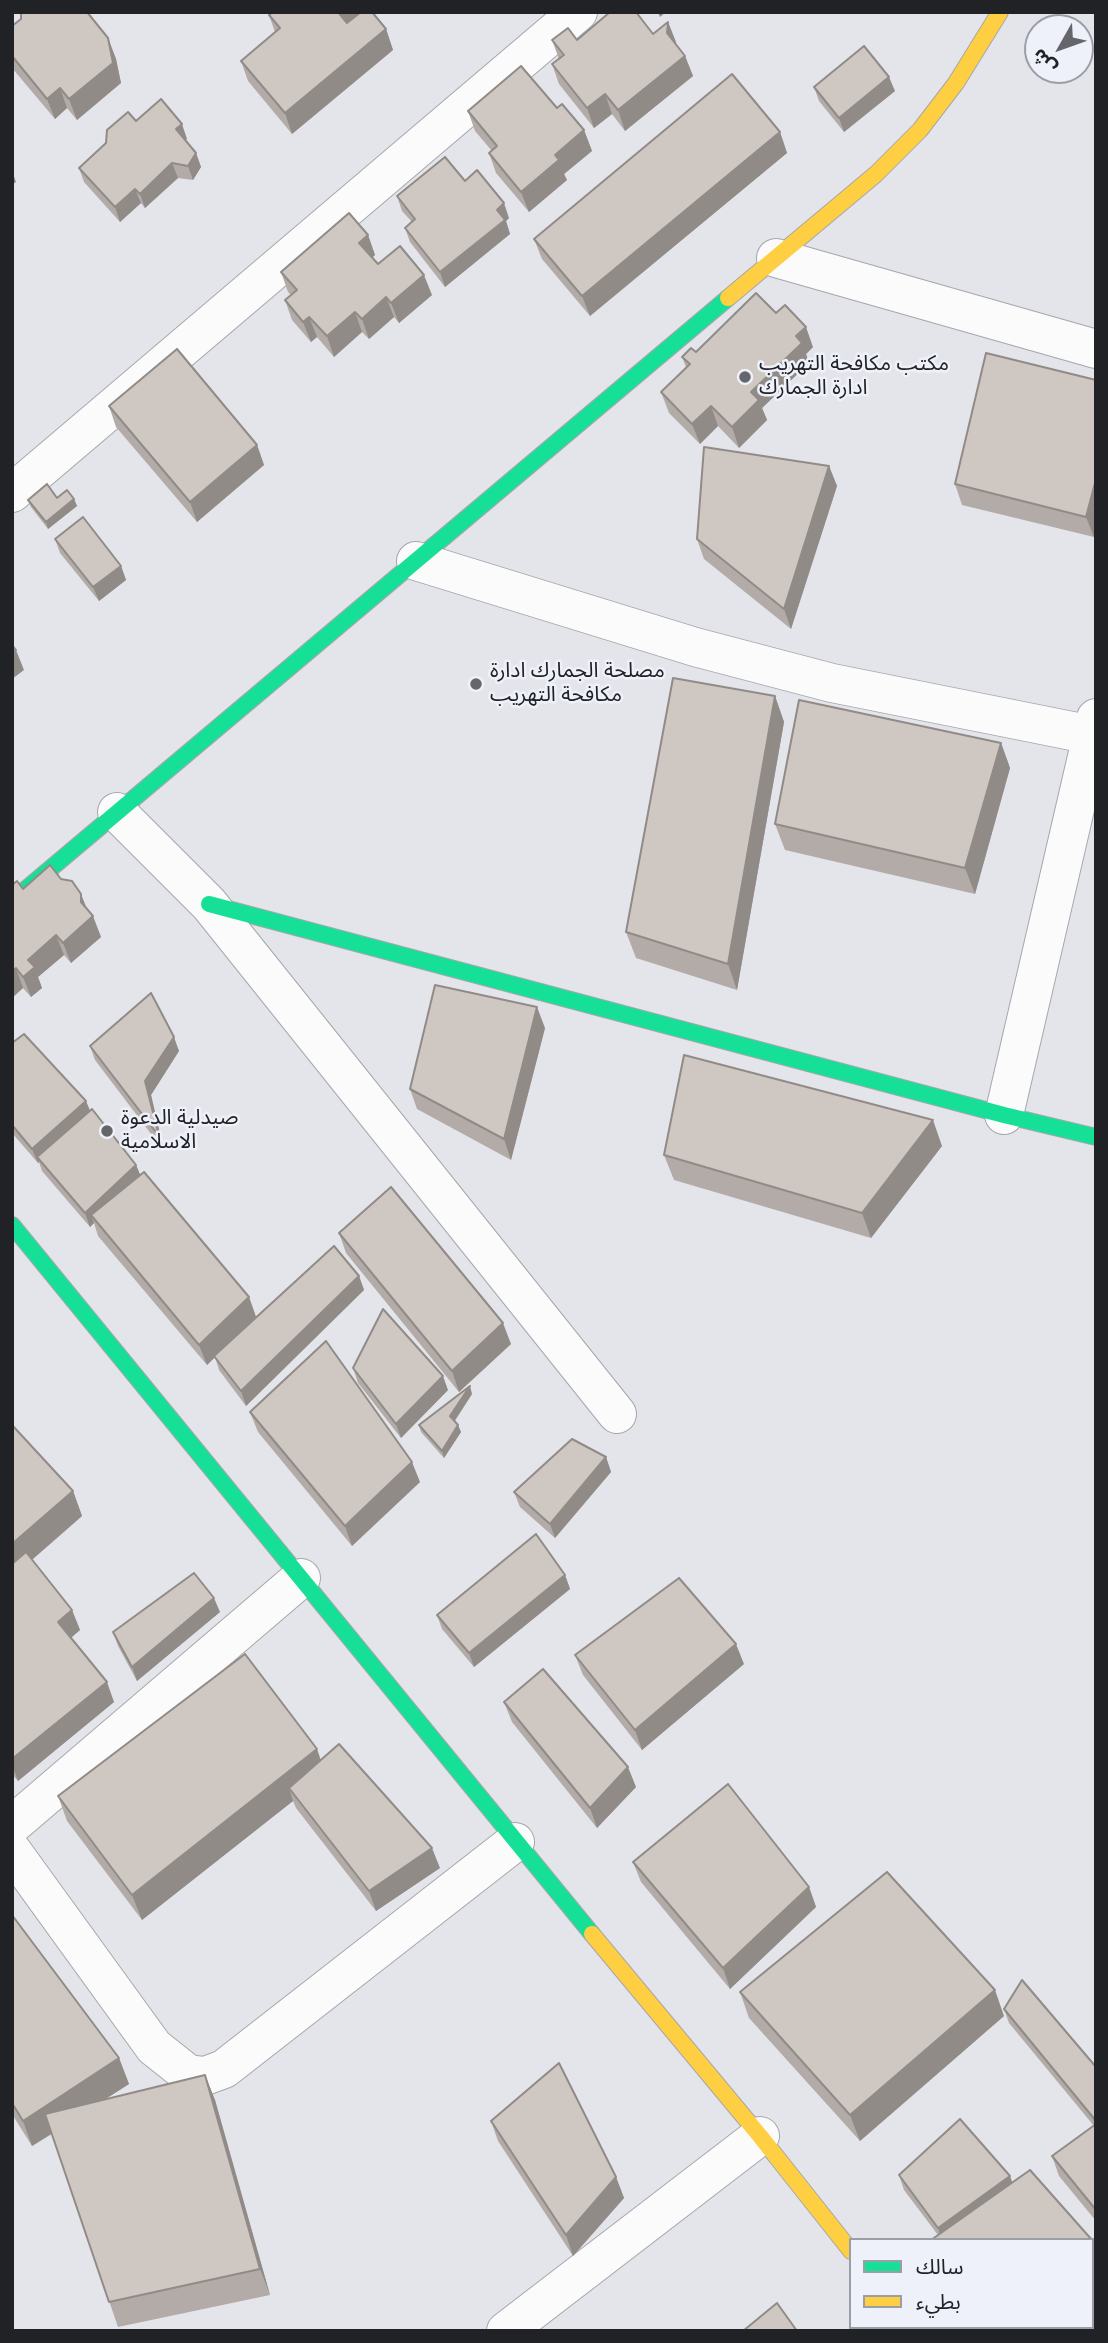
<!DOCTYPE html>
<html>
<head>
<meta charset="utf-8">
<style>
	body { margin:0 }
	#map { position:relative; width:1108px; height:2343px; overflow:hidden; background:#e4e5ea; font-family:"Nunito Sans","Noto Sans Arabic",sans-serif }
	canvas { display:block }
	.frame { position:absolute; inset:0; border:14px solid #212226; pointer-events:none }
	.legend { position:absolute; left:849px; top:2238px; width:245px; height:91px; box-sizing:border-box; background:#eef1fa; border:2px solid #9c9ea5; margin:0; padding:9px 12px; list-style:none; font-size:21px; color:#212226 }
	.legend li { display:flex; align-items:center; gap:14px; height:35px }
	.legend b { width:35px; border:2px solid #9c9ea5 }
	.north { position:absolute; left:1024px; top:14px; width:70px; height:70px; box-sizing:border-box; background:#eef1fa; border:2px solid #9c9ea5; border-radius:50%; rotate:230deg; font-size:19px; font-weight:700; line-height:28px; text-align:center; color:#212226 }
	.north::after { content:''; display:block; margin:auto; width:24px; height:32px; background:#65666b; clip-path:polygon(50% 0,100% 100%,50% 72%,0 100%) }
</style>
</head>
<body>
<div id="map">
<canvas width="1108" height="2343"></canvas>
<div class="frame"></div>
<ul class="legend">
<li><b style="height:9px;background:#16e098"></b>سالك</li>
<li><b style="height:9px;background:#ffcf43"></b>بطيء</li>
</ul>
<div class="north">ش</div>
</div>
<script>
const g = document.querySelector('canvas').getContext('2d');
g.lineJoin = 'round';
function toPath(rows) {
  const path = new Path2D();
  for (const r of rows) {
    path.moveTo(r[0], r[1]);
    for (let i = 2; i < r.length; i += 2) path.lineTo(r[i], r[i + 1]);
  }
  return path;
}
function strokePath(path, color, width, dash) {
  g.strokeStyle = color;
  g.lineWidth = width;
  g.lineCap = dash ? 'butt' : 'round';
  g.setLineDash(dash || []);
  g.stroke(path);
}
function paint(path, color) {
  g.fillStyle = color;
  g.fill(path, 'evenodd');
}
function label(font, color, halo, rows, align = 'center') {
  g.font = font + ' "Nunito Sans","Noto Sans Arabic",sans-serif';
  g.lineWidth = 5;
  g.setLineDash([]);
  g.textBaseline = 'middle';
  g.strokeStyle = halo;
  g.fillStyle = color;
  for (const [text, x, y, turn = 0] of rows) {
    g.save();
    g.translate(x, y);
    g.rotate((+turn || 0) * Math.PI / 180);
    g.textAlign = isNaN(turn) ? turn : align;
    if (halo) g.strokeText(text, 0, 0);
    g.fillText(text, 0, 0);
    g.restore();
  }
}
const street = toPath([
	[776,258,1096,349],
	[12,493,578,12],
	[416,561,695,647,832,683,1092,735],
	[117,812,209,904,617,1414],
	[1004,1115,1096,718],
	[12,1825,301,1578],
	[12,1851,154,2047,188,2074,205,2076,224,2069,515,1842],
	[506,2331,760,2136]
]);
const fast = toPath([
	[12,901,728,298],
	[209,904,1004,1115,1096,1137],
	[12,1225,592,1934],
	[911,2327,914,2331]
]);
const slow = toPath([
	[728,298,876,174,920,130,956,83,1000,12],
	[592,1934,760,2136,851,2251]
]);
strokePath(street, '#a6a7ab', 40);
strokePath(fast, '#a6a7ab', 18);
strokePath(slow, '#a6a7ab', 18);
strokePath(street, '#fbfbfc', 38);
strokePath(fast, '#16e098', 16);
strokePath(slow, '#ffcf43', 16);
paint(toPath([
	[269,15,386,29,393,50,292,134,248,81,241,61,275,32],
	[668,22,676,43,685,56,693,76,625,131,612,114,594,128,559,84,552,64,559,59,552,40,577,40,653,34],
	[12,26,108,38,116,59,121,83,77,120,67,108,55,119,12,68],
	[814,87,895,91,844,132,819,101],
	[557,108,584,130,592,151,564,174,567,180,529,212,496,173,489,153,492,151,475,131,468,111],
	[136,121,187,139,185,140,196,153,201,167,193,180,178,178,145,208,141,203,120,222,84,182,79,168],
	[780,132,787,153,590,316,542,259,534,239],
	[465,181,509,218,506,221,510,234,445,287,410,242,405,228,412,222,402,211,397,196],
	[368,235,375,255,372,258,378,264,432,295,399,323,394,317,369,339,362,332,334,357,317,337,311,342,292,320,285,300,291,295,288,292,281,272],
	[776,313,813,347,806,354,809,363,762,408,767,420,739,448,718,426,700,444,669,413,661,392,686,367,682,357,696,352],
	[1096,380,1094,537,962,505,955,484],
	[109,406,257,445,264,465,197,522,116,427],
	[829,466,837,486,791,629,704,559,697,539],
	[57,498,74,499,77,506,48,529,31,507,28,500],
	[55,539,121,566,126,580,99,601,60,553],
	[775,696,784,722,737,990,636,958,626,932],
	[1001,743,1010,768,975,894,785,850,775,824],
	[23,889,87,908,101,937,71,963,64,955,38,977,42,988,31,997,23,988,12,998],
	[545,1028,511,1160,417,1109,410,1089],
	[12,1043,90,1111,136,1165,140,1175,249,1297,256,1317,359,1276,364,1290,246,1406,219,1370,215,1357,207,1365,98,1236,94,1223,90,1227,42,1171,39,1162,38,1163,12,1133],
	[90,1046,179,1051,151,1095,164,1151,95,1060],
	[942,1146,871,1238,674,1180,664,1155],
	[339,1233,511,1344,459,1392,346,1253],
	[353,1368,448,1390,401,1438,358,1383],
	[472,1394,455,1421,461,1432,444,1458,421,1432,419,1425],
	[250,1412,420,1482,352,1546,258,1432],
	[12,1425,73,1491,82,1516,32,1560,72,1610,80,1630,71,1638,114,1702,18,1781,12,1774],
	[606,1457,611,1472,555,1538,520,1507,514,1492],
	[565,1575,570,1589,474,1667,442,1629,437,1615],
	[220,1612,137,1681,118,1646,113,1632],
	[575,1655,744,1664,642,1750,583,1675],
	[504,1702,636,1787,597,1828,512,1722],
	[321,1760,440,1868,376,1911,296,1808,293,1801,142,1920,67,1821,58,1796],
	[633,1862,809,1887,816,1907,730,1989,641,1882],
	[12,1915,119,2058,129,2084,104,2100,205,2075,215,2100,270,2295,118,2327,52,2134,32,2146,12,2114],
	[740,1992,1004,2016,860,2141,749,2018],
	[1004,2009,1096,2067,1096,2221,1059,2176,1052,2156,1094,2126,1009,2023],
	[491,2121,616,2177,624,2198,573,2256,498,2141],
	[899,2175,1010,2176,1012,2183,938,2235,904,2190],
	[1096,2326,1091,2331,993,2331,990,2327]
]), '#b2aba7');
paint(toPath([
	[337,12,367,12,344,31],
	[658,12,666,12,660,17],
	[668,22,676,42,675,53,667,33],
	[386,29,393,50,292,134,285,113],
	[108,38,116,59,121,83,77,120,69,99],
	[685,56,693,76,625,131,618,110],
	[889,77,895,91,844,132,839,118],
	[60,88,67,108,55,119,47,99],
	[605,94,612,114,594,128,587,108],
	[182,124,187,139,181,144,176,129],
	[584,130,592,151,564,174,567,180,529,212,521,192,555,155],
	[780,132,787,153,590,316,582,296],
	[196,153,201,167,193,180,188,166],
	[172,163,178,178,145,208,140,194],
	[12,171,16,182,12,185],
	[135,189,141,203,120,222,115,207],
	[504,203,509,218,506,221,510,234,445,287,440,272,497,210],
	[368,235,375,255,366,263,359,243],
	[424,275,432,295,399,323,391,303],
	[386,297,394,317,369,339,362,319],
	[355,312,362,332,334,357,327,336],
	[309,317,317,337,311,342,303,322],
	[806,327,813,347,806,354,809,363,762,408,767,420,739,448,732,427,751,392,796,336],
	[711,406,718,426,700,444,692,424],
	[257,445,264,465,197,522,190,502],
	[829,466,837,486,791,629,784,609],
	[1096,479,1096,529,1094,537,1086,517],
	[74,499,77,506,48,529,46,522],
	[121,566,126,580,99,601,93,587],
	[16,650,24,670,12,679,12,653],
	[775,696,784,722,737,990,728,964],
	[1001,743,1010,768,975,894,965,868],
	[81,894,89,914,93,916,101,937,71,963,63,943,81,902],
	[56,935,64,955,38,977,42,988,31,997,23,977,28,960],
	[16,968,23,988,12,998,12,971],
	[537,1007,545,1028,511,1160,504,1139],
	[174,1037,179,1051,151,1095,164,1151,159,1136,145,1081],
	[86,1101,92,1115,37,1157,39,1162,38,1163,32,1149],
	[933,1120,942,1146,871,1238,862,1213],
	[136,1165,142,1179,91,1215,94,1223,90,1227,85,1213],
	[359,1276,364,1290,246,1406,241,1391],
	[249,1297,256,1317,207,1365,199,1345],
	[503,1323,511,1344,459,1392,452,1371],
	[443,1376,448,1390,401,1438,396,1424],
	[470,1386,472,1394,453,1423,450,1416],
	[458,1425,461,1432,444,1458,442,1451],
	[606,1457,611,1472,555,1538,550,1524],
	[412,1462,420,1482,352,1546,345,1526],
	[73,1491,82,1516,12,1577,12,1544],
	[565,1575,570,1589,474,1667,469,1653],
	[214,1598,220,1612,137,1681,132,1667],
	[72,1610,80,1630,66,1642,58,1622],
	[736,1644,744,1664,642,1750,635,1730],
	[107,1682,114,1702,18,1781,12,1765,12,1759],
	[317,1749,326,1775,289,1788,293,1801,142,1920,132,1895],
	[628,1767,636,1787,597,1828,590,1808],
	[432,1848,440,1868,376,1911,369,1891],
	[809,1887,816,1907,730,1989,723,1968],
	[995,1990,1004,2016,860,2141,850,2115],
	[119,2058,129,2084,32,2146,23,2121],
	[205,2075,215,2100,270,2295,260,2269],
	[1010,2176,1015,2190,942,2240,938,2228],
	[616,2177,624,2198,573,2256,566,2235],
	[1096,2300,1096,2326,1091,2331,1059,2331,1063,2327,1092,2327,1092,2303]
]), '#918b88');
const building = toPath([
	[21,12,87,12,108,38,113,63,69,99,60,88,47,99,12,56,12,26,21,19,21,12],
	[273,12,338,12,347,23,361,12,372,12,386,29,285,113,241,61,280,28,269,15,273,12],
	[610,12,636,12,653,34,668,22,667,33,685,56,618,110,605,94,587,108,552,64,564,55,552,40,568,28,577,40,610,12],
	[864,46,889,77,839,118,814,87,864,46],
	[521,66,557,108,562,104,584,130,555,155,559,160,521,192,489,153,497,146,468,111,521,66],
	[732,74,780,132,582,296,534,239,732,74],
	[161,99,182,124,176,129,196,153,188,166,172,163,140,194,135,189,115,207,79,168,106,143,107,130,128,112,136,121,161,99],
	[445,157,465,181,477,170,504,203,497,210,505,220,440,272,405,228,415,219,397,196,445,157],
	[349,213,368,235,359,243,378,264,400,246,424,275,391,303,386,297,362,319,355,312,327,336,309,317,303,322,285,300,297,290,281,272,349,213],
	[756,293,776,313,785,305,806,327,796,336,802,343,751,392,759,400,732,427,711,406,692,424,661,392,690,364,682,357,691,348,696,352,756,293],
	[177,349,257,445,190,502,109,406,177,349],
	[986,353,1096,380,1096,479,1086,517,955,484,986,353],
	[704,447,829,466,784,609,697,539,704,447],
	[47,484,57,498,67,490,74,499,46,522,28,500,47,484],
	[83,517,121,566,93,587,55,539,83,517],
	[12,645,16,650,12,653,12,645],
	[673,678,775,696,728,964,626,932,673,678],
	[799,700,1001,743,965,868,775,824,799,700],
	[50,865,61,879,72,881,81,894,81,902,93,916,63,943,56,935,28,960,35,967,23,977,16,968,12,971,12,885,17,881,23,889,50,865],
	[435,985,537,1007,504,1139,410,1089,435,985],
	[151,993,174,1037,145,1081,159,1136,90,1046,151,993],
	[24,1034,86,1101,32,1149,12,1125,12,1043,24,1034],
	[684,1055,933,1120,862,1213,664,1155,684,1055],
	[92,1109,136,1165,85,1213,37,1157,92,1109],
	[144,1172,249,1297,199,1345,91,1215,144,1172],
	[391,1187,503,1323,452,1371,339,1233,391,1187],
	[334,1246,359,1276,241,1391,214,1356,334,1246],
	[383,1309,443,1376,396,1424,353,1368,383,1309],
	[326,1341,412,1462,345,1526,250,1412,326,1341],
	[470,1386,450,1416,458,1425,442,1451,419,1425,470,1386],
	[12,1425,73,1491,12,1544,12,1425],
	[572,1439,606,1457,550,1524,514,1492,572,1439],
	[536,1534,565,1575,469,1653,437,1615,536,1534],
	[26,1552,72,1610,58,1622,107,1682,12,1759,12,1564,26,1552],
	[194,1573,214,1598,132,1667,113,1632,194,1573],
	[679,1578,736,1644,635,1730,575,1655,679,1578],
	[245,1654,317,1749,132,1895,58,1796,245,1654],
	[543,1669,628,1767,590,1808,504,1702,543,1669],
	[339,1744,432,1848,369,1891,289,1788,339,1744],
	[728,1784,809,1887,723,1968,633,1862,728,1784],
	[887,1872,995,1990,850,2115,740,1992,887,1872],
	[12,1915,119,2058,23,2121,12,2103,12,1915],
	[1022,1980,1096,2067,1096,2121,1004,2009,1022,1980],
	[559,2063,616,2177,566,2235,491,2121,559,2063],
	[205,2075,260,2269,109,2302,45,2114,205,2075],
	[960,2119,1010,2176,938,2228,899,2175,960,2119],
	[1096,2124,1096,2210,1052,2156,1096,2124],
	[1030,2170,1092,2240,931,2240,1030,2170],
	[1092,2241,1096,2245,1096,2300,1092,2303,1092,2241],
	[777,2303,797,2331,743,2331,777,2303],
	[999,2327,1063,2327,1059,2331,1002,2331,999,2327]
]);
paint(building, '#cfc7c2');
strokePath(building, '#918b88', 2);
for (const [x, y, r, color] of [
	[745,377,7,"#65666b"],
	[476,684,7,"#65666b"],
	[107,1131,7,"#65666b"]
]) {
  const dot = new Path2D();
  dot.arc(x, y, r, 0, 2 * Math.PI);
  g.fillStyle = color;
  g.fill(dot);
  strokePath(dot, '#eef1fa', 2.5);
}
label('21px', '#212226', '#eef1fa', [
	["مكتب مكافحة التهريب",759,365],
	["ادارة الجمارك",759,389],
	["مصلحة الجمارك ادارة",490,672],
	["مكافحة التهريب",490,696],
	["صيدلية الدعوة",121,1119],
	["الاسلامية",121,1143]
], 'left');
</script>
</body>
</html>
